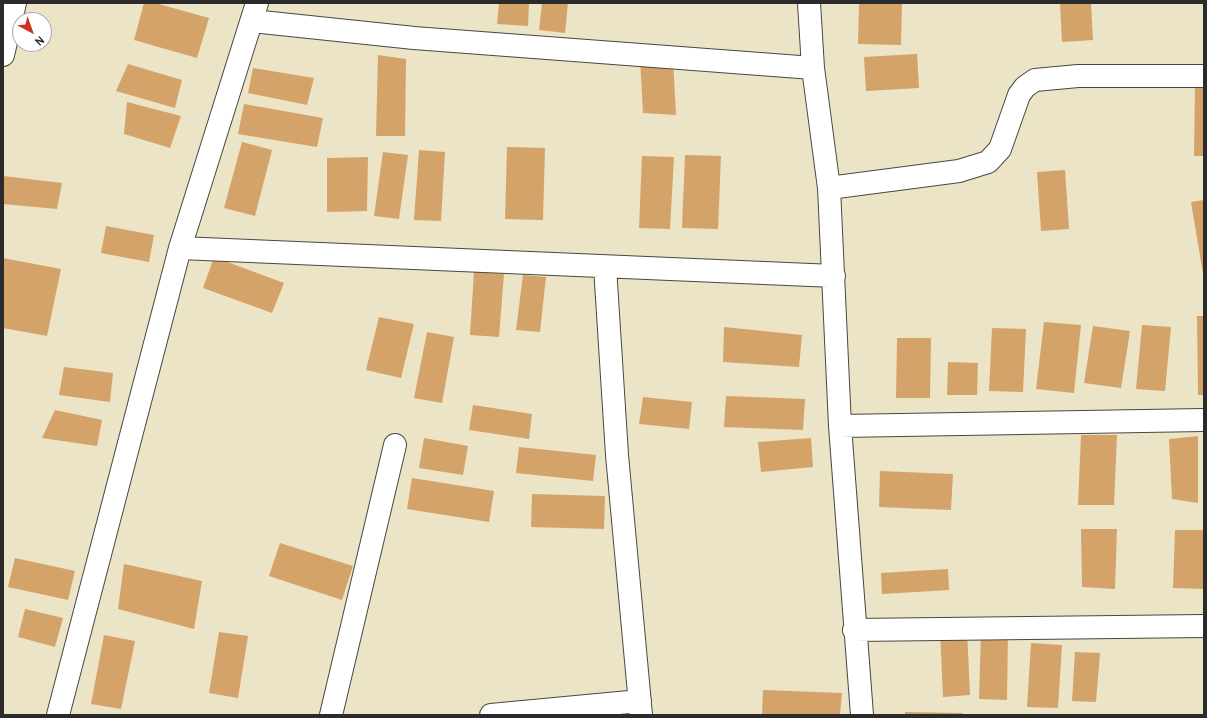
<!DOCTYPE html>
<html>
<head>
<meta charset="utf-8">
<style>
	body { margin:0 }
	#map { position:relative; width:1207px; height:718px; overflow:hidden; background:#ece4c6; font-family:Pangolin,sans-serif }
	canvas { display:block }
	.frame { position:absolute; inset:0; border:4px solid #2b2b2b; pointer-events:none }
	.north { position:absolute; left:12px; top:12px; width:40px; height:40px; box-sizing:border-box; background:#fff; border:1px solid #aaa; border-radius:50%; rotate:139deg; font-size:11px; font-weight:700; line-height:16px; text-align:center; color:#2b2b2b }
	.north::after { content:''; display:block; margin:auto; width:14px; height:18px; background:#c8321e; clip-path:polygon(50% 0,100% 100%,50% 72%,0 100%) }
</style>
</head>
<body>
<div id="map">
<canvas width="1207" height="718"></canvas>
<div class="frame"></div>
<div class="north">N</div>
</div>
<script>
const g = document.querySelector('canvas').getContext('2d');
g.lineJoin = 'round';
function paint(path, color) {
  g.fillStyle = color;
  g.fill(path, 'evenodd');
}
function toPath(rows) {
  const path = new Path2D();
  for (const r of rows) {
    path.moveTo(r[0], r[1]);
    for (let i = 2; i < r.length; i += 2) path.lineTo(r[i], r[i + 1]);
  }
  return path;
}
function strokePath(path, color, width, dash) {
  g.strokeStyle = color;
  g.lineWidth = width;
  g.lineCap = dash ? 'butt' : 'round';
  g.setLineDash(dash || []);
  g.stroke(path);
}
paint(toPath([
	[144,3,155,3,209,18,197,58,134,40],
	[499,3,529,3,528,26,497,24],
	[542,3,568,3,565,33,539,30],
	[859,3,902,3,901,45,858,44],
	[1060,3,1091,3,1093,40,1062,42],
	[917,54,919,88,866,91,864,57],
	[378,55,406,59,405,136,376,136],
	[640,58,673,60,676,115,643,113],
	[128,64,182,80,175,108,116,91],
	[253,68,314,78,307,105,248,93],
	[1195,86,1204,86,1204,156,1194,156],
	[127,102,181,116,170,148,124,134],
	[244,104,323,118,317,147,238,134],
	[242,142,272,150,255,216,224,208],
	[507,147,545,148,543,220,505,219],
	[419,150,445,152,441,221,414,220],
	[383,152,408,155,399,219,374,216],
	[685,155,721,156,718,229,682,228],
	[642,156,674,157,670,229,639,228],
	[368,157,367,211,327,212,327,158],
	[1065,170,1069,229,1041,231,1037,172],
	[3,176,62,183,57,209,3,204],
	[1204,200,1204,274,1203,274,1191,202],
	[106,226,154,235,149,262,101,253],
	[214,257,284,283,272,313,203,288],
	[3,258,61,269,47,336,3,328],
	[474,272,504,274,499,337,470,335],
	[523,275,546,277,540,332,516,330],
	[1197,316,1204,316,1204,395,1198,395],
	[379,317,414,324,401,378,366,370],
	[1044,322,1081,325,1074,393,1036,389],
	[1142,325,1171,327,1165,391,1136,389],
	[1093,326,1130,331,1121,388,1084,383],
	[724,327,802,335,799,367,723,362],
	[992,328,1026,329,1023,392,989,391],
	[427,332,454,337,442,403,414,398],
	[897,338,931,338,930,398,896,398],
	[948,362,978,363,977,395,947,395],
	[64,367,113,373,110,402,59,395],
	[726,396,805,399,803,430,724,427],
	[643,397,692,402,689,429,639,424],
	[473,405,532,414,529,439,469,430],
	[55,410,102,420,97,446,42,438],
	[1081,435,1117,435,1114,505,1078,505],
	[1198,436,1198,503,1172,499,1169,439],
	[424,438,468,446,463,475,419,468],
	[811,438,813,467,761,472,758,442],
	[519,447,596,455,593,481,516,473],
	[880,471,953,474,951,510,879,507],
	[412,478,494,491,489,522,407,509],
	[532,494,605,496,604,529,531,527],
	[1081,529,1117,529,1115,589,1082,587],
	[1175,530,1204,530,1204,589,1173,588],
	[280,543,353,566,342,600,269,576],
	[15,558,75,571,68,600,8,587],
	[124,564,202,581,194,629,118,609],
	[948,569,949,590,882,594,881,573],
	[25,609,63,618,55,647,18,637],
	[967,629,970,695,943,697,940,631],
	[219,632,248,636,238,698,209,693],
	[981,632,1008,633,1007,700,979,699],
	[104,635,135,641,121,709,91,704],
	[1031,643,1062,645,1058,708,1027,707],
	[1075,652,1100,653,1096,702,1072,701],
	[763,690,842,693,840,715,762,715],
	[905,712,962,713,962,715,905,715]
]), '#d4a369');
const street = toPath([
	[809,3,813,68,829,188,840,426,862,715],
	[252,21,414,38,813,68],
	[3,55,15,3],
	[829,188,959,171,988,162,1000,149,1019,95,1025,87,1035,80,1078,76,1204,76],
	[180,248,834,276],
	[605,267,617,455,641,715],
	[840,426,1204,420],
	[854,630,1204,626],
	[58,715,180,248,257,3],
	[331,715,395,445],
	[491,715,640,701]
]);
strokePath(street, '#484742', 24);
strokePath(street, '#fff', 22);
</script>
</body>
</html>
